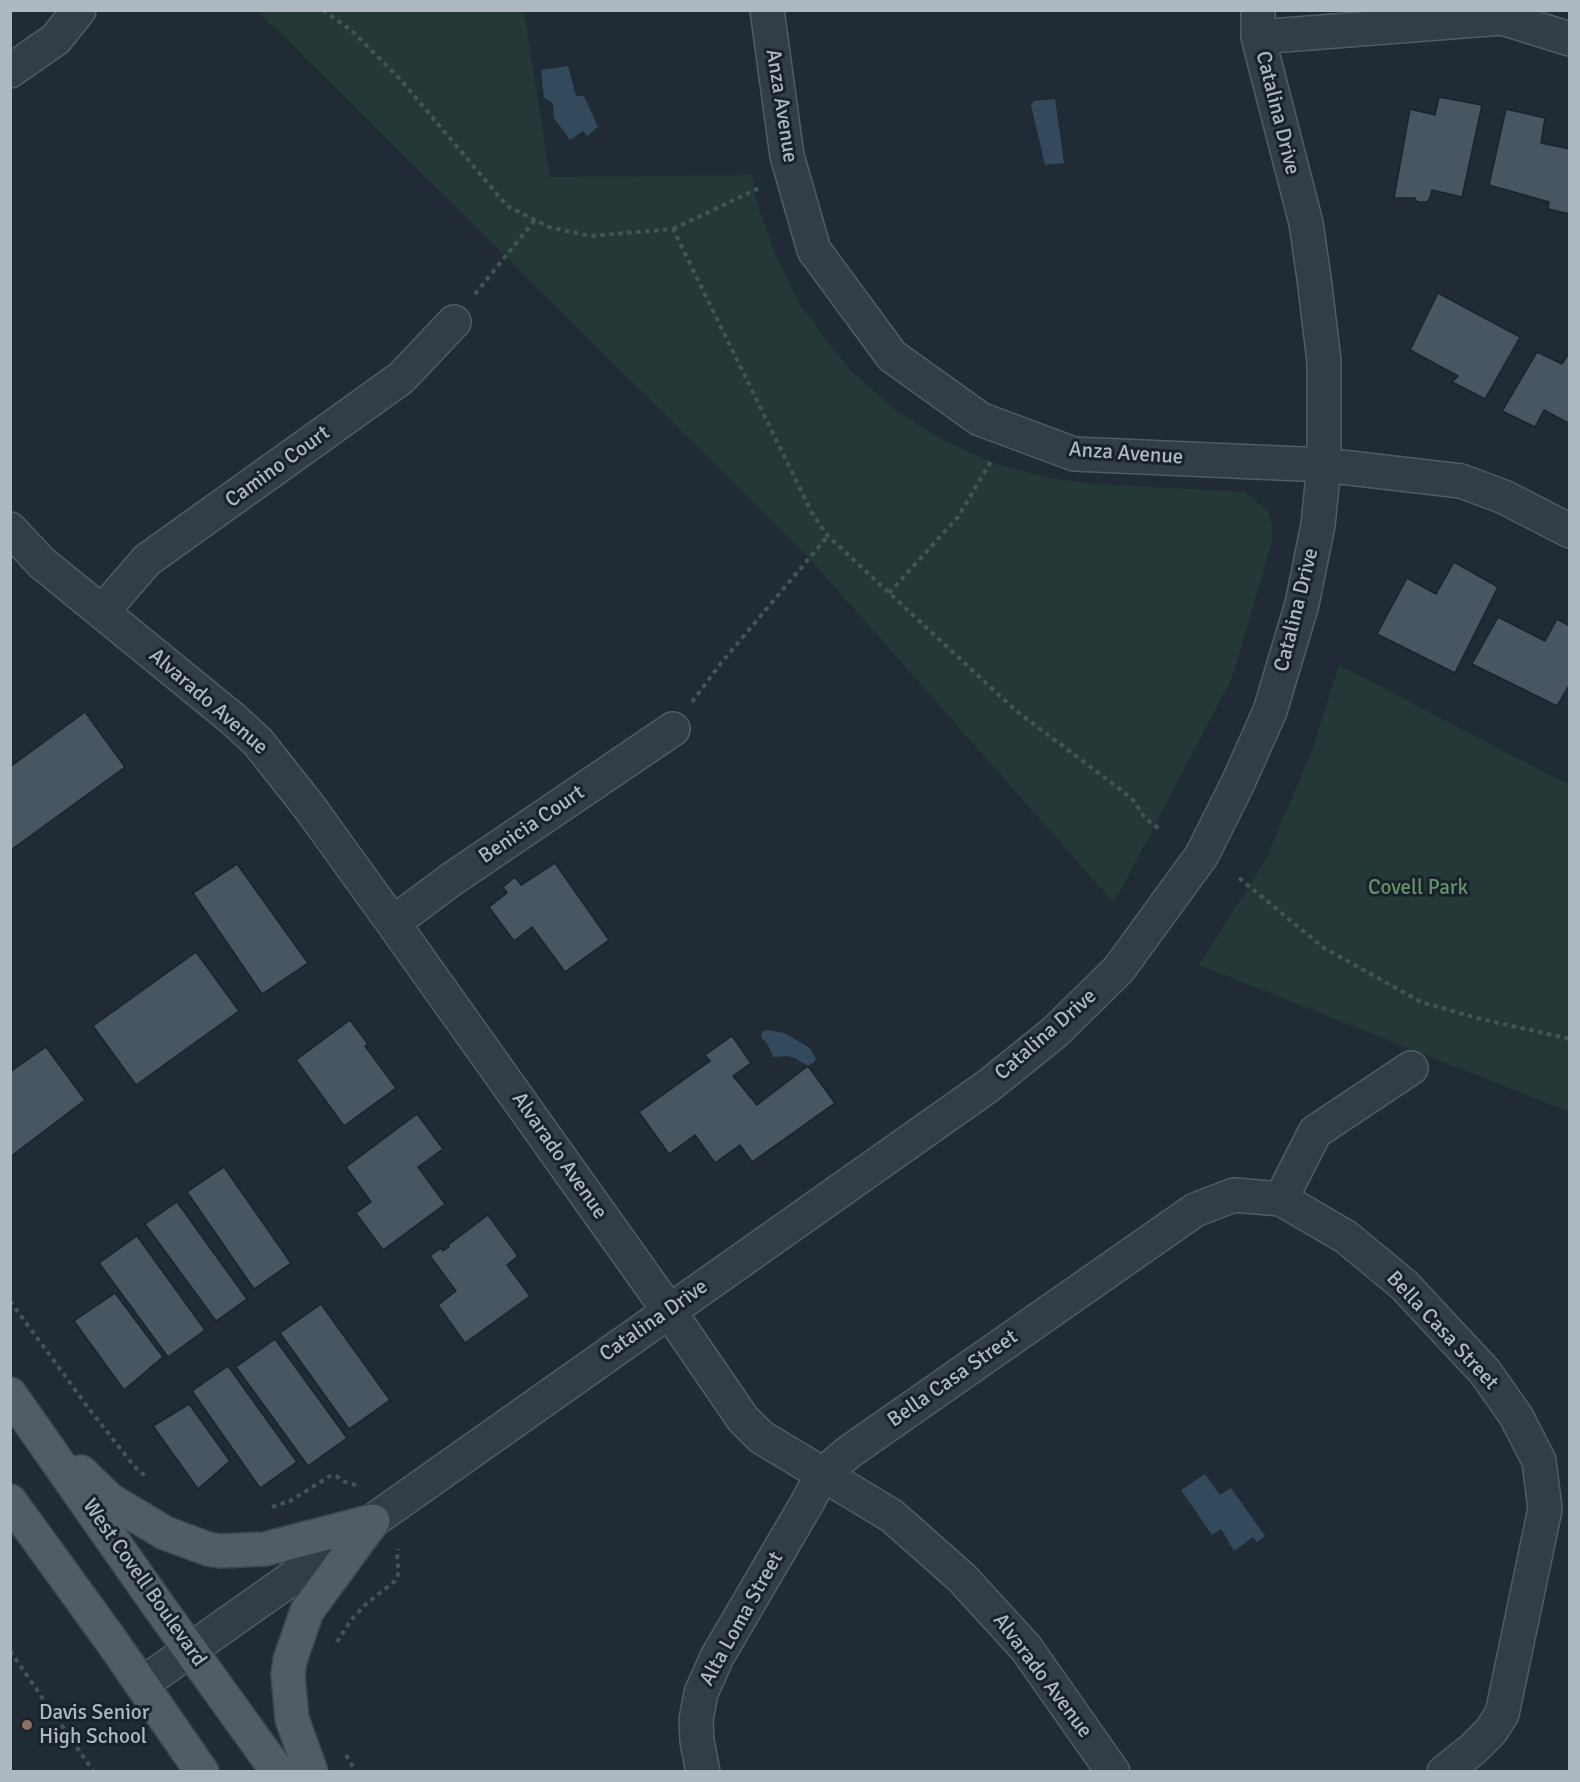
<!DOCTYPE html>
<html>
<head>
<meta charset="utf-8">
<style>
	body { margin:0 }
	#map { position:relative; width:1580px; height:1782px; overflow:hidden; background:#202b35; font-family:Signika,sans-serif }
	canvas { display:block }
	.frame { position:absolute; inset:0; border:12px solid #adb8c3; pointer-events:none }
</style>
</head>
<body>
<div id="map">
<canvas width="1580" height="1782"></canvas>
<div class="frame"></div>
</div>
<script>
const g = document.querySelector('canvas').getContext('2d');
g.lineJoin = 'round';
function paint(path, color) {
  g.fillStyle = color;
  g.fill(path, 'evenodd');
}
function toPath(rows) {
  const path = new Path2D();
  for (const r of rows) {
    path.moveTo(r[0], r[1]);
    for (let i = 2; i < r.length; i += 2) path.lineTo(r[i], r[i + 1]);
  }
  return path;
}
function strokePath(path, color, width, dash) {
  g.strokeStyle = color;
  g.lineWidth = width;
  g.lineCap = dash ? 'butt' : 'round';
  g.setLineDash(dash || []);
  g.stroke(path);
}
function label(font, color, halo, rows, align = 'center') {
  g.font = font + ' Signika,sans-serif';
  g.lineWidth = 6;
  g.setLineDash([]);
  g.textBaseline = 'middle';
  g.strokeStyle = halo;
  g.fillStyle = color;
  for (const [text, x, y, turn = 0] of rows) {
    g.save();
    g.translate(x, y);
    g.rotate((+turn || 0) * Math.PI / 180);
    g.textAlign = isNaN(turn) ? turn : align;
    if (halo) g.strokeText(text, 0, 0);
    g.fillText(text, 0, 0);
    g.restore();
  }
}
paint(toPath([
	[258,11,524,11,550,177,752,175,757,203,776,256,799,303,833,349,851,371,897,411,939,438,996,464,1049,478,1096,484,1245,492,1267,510,1272,525,1272,542,1232,678,1114,903,810,559],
	[1339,665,1569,785,1569,1112,1199,965,1266,859,1312,751]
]), '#233837');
paint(toPath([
	[568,66,576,96,584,96,598,127,587,136,583,131,570,140,554,118,553,103,544,98,541,70],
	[1055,99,1064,163,1045,165,1031,105,1034,101],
	[767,1030,784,1033,810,1048,816,1059,814,1062,808,1066,795,1058,787,1056,773,1057,768,1045,761,1037,762,1032],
	[1205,1474,1220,1495,1231,1488,1265,1536,1257,1542,1253,1537,1234,1551,1221,1529,1212,1535,1181,1490]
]), '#334a5c');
const building = toPath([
	[1439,97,1482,105,1462,197,1432,190,1430,198,1427,202,1417,202,1415,198,1394,198,1410,109,1435,115,1439,97],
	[1506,109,1545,118,1541,143,1570,149,1570,214,1548,209,1549,202,1489,185,1506,109],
	[1438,293,1520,337,1485,399,1452,382,1458,376,1410,350,1438,293],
	[1570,351,1570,424,1544,410,1535,427,1502,411,1537,352,1562,364,1570,351],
	[1454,562,1498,587,1455,673,1377,634,1407,578,1436,594,1454,562],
	[1498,617,1545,641,1557,619,1570,626,1570,684,1557,706,1472,664,1498,617],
	[85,712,125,767,11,850,10,767,85,712],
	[555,863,609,940,565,972,532,927,514,941,489,907,507,893,503,887,515,877,521,885,555,863],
	[237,864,308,963,262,994,193,893,237,864],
	[196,952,239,1011,136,1085,93,1026,196,952],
	[350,1020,368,1044,365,1046,396,1088,344,1126,296,1060,350,1020],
	[732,1036,751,1063,733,1076,757,1105,808,1066,835,1103,752,1162,740,1145,715,1163,695,1135,669,1154,639,1112,710,1061,705,1055,732,1036],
	[46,1047,85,1100,10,1157,10,1072,46,1047],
	[417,1114,443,1149,418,1167,445,1204,383,1250,356,1213,371,1202,346,1167,417,1114],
	[224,1167,291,1263,254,1289,187,1192,224,1167],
	[177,1202,247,1299,216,1321,145,1224,177,1202],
	[488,1215,518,1256,507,1265,530,1296,465,1343,438,1305,456,1291,430,1256,441,1248,443,1251,449,1247,448,1245,488,1215],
	[137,1236,205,1330,168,1357,99,1263,137,1236],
	[115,1293,163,1357,124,1390,74,1321,115,1293],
	[321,1304,390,1400,349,1429,280,1333,321,1304],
	[275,1339,347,1438,308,1466,236,1367,275,1339],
	[228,1366,297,1462,260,1488,192,1391,228,1366],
	[189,1404,230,1461,198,1489,153,1426,189,1404]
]);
paint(building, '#485661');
strokePath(building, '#1b242c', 1.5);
const minor = toPath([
	[767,10,787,156,814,250,892,356,980,419,1074,454,1324,465,1461,481,1504,497,1570,531],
	[1258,37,1502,18,1570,39],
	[10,71,56,39,79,10],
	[10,529,42,563,233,719,258,742,310,808,393,923,669,1311,743,1419,761,1437,892,1516,962,1578,1026,1648,1113,1772],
	[102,612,147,560,401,378,454,322],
	[393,923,452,879,673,729],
	[1281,1199,1315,1132,1411,1068],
	[142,1684,988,1086,1055,1032,1119,969,1202,855,1237,785,1270,711,1302,604,1318,525,1324,465,1324,361,1314,278,1306,223,1258,37,1258,10],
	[703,1772,697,1741,696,1720,701,1693,717,1657,807,1503,822,1475,849,1452,1195,1210,1234,1195,1281,1199,1346,1237,1404,1285,1485,1372,1516,1416,1539,1461,1545,1509,1502,1714,1491,1731,1473,1749,1444,1772]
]);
const major = toPath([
	[10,1394,160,1608,278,1772],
	[81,1472,110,1500,165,1533,208,1549,220,1551,265,1549,373,1521],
	[10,1501,113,1643,202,1772],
	[311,1772,292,1719,288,1675,290,1660,307,1611,373,1521]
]);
strokePath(minor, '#505b64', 36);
strokePath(major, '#3c464f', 36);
strokePath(toPath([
	[323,10,352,31,401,80,507,206,549,227,590,236,673,229,813,515,828,536,1015,710,1121,790,1133,800,1145,818,1162,831],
	[673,229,759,188],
	[475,294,535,220],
	[889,593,958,517,991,461],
	[692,702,721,663,828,536],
	[1239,878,1324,948,1421,1002,1477,1018,1570,1039],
	[10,1301,90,1410,134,1466,145,1476],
	[272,1507,290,1501,330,1476,336,1476,345,1482,359,1486],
	[337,1642,351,1620,366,1604,395,1581,399,1572,397,1560,398,1549],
	[10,1651,94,1772],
	[346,1755,356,1772]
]), '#415555', 4, [4.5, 4.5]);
strokePath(minor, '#333d46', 33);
strokePath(major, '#515c66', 33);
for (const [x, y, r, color] of [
	[27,1725,6,"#8d6e63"]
]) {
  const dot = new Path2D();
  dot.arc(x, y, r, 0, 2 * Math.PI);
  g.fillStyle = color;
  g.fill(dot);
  strokePath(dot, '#19222a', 2);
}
label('21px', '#adb8c3', '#19222a', [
	["Anza Avenue",781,106,81],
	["Catalina Drive",1277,113,76],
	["Anza Avenue",1126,454,4],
	["Camino Court",278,467,-36],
	["Catalina Drive",1297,610,-76],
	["Alvarado Avenue",208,702,41],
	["Benicia Court",532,825,-34],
	["Catalina Drive",1046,1035,-41],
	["Alvarado Avenue",559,1156,55],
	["Catalina Drive",654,1321,-35],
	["Bella Casa Street",1442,1331,47],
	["Bella Casa Street",953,1379,-35],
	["West Covell Boulevard",144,1583,55],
	["Alta Loma Street",742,1619,-61],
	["Alvarado Avenue",1042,1676,53]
]);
label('21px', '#66926a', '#19222a', [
	["Covell Park",1418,888]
]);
label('21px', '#adb8c3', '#19222a', [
	["Davis Senior",39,1713],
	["High School",39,1737]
], 'left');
</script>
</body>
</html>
